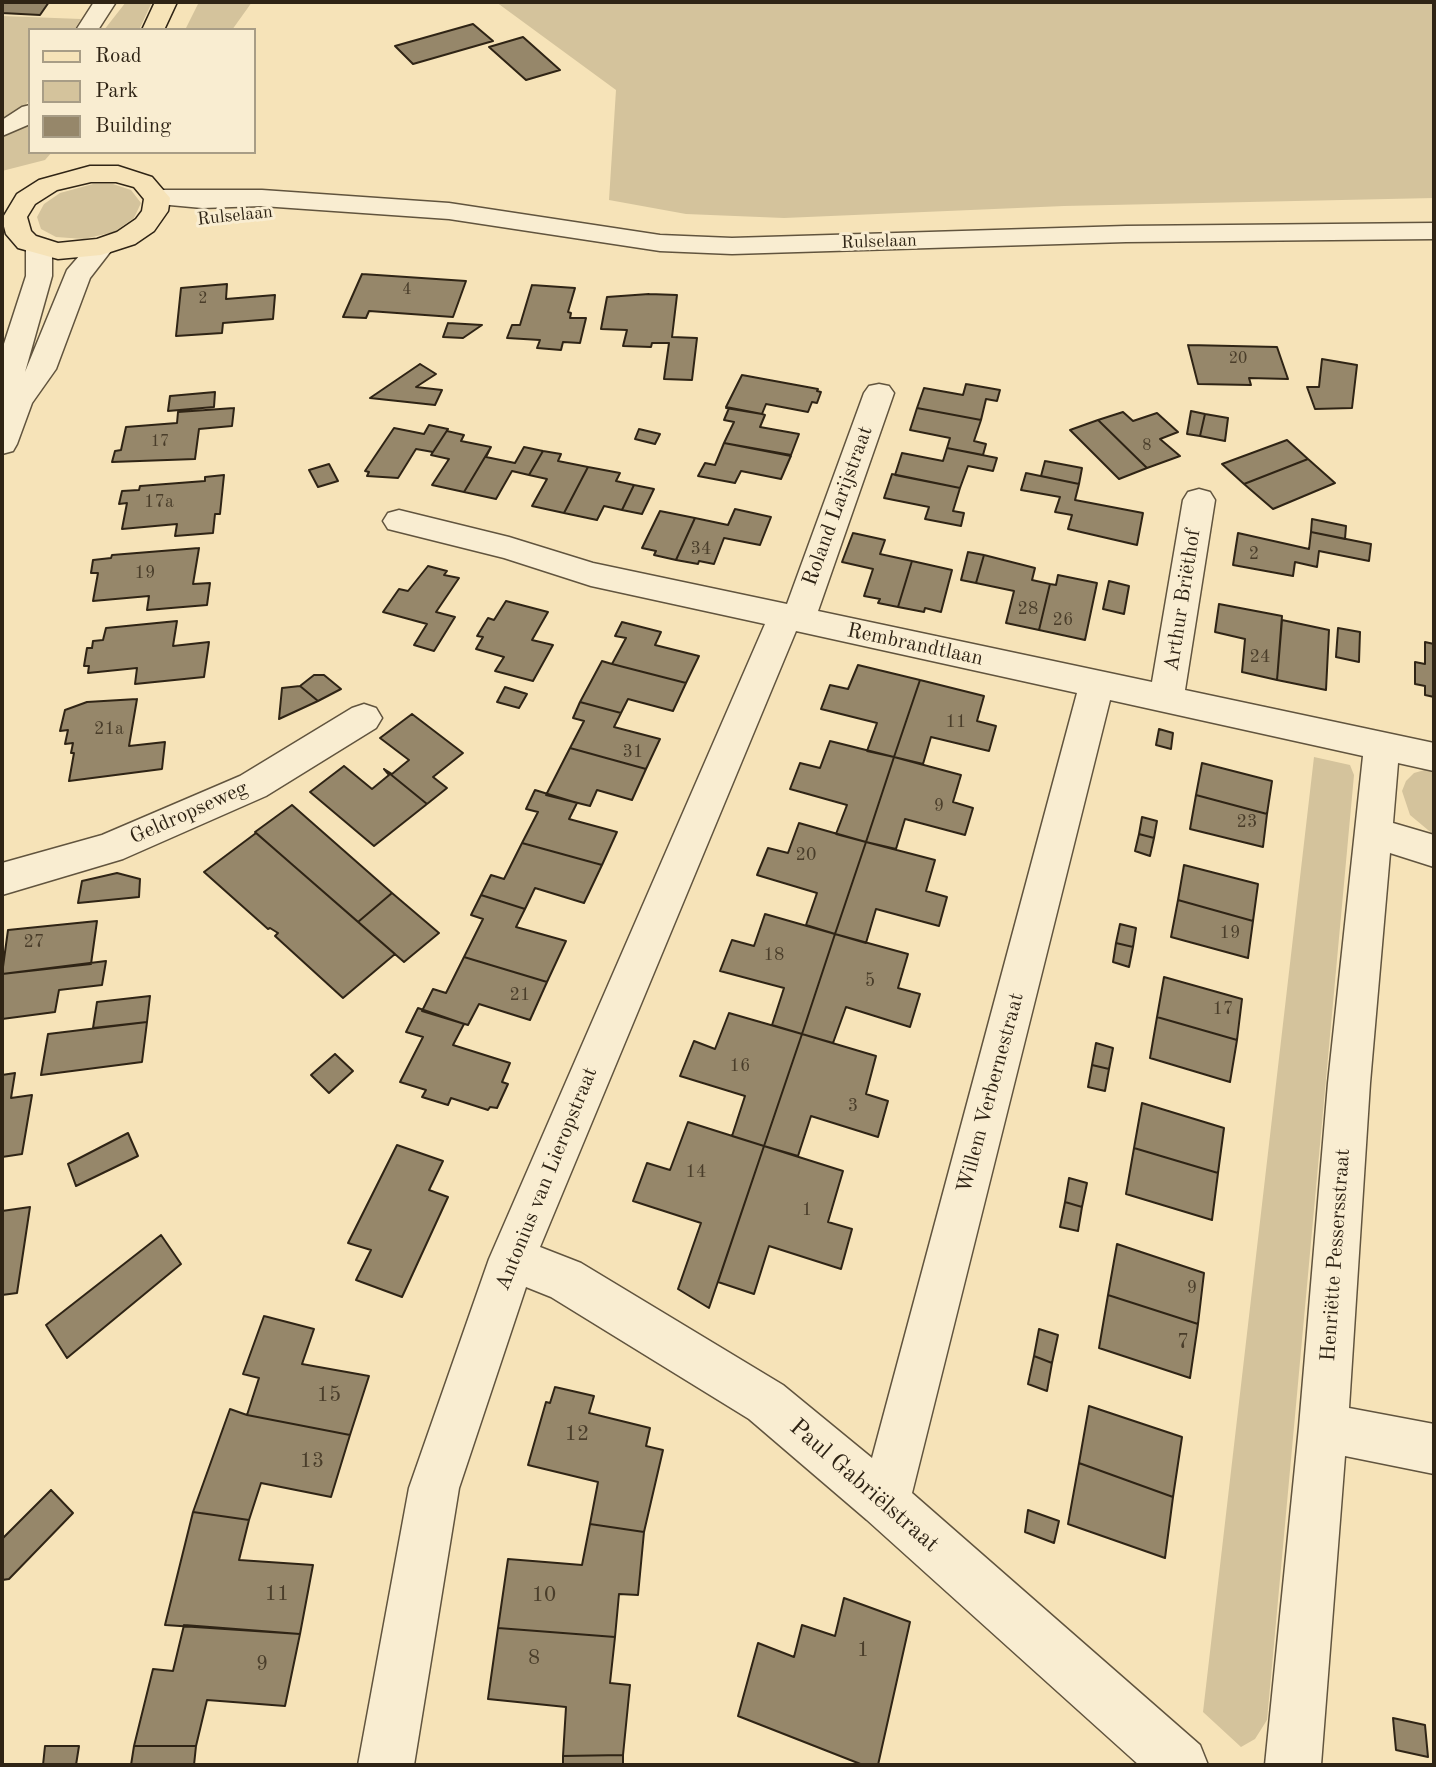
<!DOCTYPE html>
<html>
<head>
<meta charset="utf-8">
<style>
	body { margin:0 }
	#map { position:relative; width:1436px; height:1767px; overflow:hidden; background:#f6e3b8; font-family:"Old Standard TT",serif }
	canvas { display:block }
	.frame { position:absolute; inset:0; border:4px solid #2f2415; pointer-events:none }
	.legend { position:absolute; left:28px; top:28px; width:228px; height:126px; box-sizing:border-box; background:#f9edd1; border:2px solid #a89d86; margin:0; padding:9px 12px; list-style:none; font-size:21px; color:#2f2415 }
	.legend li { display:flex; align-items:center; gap:14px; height:35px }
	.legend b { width:35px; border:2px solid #a89d86 }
</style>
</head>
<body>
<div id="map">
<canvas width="1436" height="1767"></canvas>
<div class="frame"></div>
<ul class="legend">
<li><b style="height:9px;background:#f6e3b8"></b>Road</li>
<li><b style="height:19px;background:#d4c39c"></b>Park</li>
<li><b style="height:19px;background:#96876a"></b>Building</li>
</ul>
</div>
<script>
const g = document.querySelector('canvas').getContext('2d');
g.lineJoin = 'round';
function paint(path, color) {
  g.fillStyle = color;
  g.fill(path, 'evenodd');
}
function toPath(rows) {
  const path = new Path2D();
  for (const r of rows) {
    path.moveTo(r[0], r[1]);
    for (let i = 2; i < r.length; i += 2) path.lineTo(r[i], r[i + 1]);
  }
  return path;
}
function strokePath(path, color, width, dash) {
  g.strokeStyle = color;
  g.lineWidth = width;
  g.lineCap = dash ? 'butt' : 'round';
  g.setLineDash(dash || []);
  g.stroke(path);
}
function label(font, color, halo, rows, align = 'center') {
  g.font = font + ' "Old Standard TT",serif';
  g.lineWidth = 6;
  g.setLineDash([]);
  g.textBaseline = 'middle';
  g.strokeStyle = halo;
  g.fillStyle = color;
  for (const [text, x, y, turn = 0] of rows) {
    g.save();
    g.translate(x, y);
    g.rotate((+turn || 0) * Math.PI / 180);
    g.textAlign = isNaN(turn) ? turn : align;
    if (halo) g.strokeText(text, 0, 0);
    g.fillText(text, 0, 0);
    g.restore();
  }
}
paint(toPath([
	[126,2,152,2,139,30,104,30],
	[199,2,252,2,232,30,185,30],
	[496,2,1434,2,1434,198,1064,206,784,218,686,214,609,200,616,90],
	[2,16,81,19,74,30,30,30,30,98,25,106,2,120],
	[30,120,30,152,52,152,45,160,2,171,2,136],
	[93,184,113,184,131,190,141,203,134,218,114,232,84,239,56,237,41,229,37,217,44,204,60,193],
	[1314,757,1350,765,1354,775,1267,1720,1255,1739,1241,1747,1203,1712],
	[1428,769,1434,769,1434,835,1410,815,1402,791,1406,781,1414,773]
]), '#d4c39c');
const building = toPath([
	[2,2,49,2,40,15,2,13,2,2],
	[473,24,493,41,413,64,395,46,473,24],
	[523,37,560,70,526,80,489,47,523,37],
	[362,274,466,281,453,317,369,311,366,318,343,317,362,274],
	[227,284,226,299,275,295,273,319,223,323,222,333,176,336,181,288,227,284],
	[532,285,575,288,568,312,571,313,570,318,586,318,580,343,563,342,561,350,537,348,540,340,507,338,512,325,520,325,532,285],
	[649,294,677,295,672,337,697,338,692,380,664,379,669,343,652,343,651,347,623,346,627,330,601,329,607,297,649,294],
	[448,323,482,325,463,338,443,337,448,323],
	[1188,345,1277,347,1288,379,1249,378,1251,385,1198,384,1188,345],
	[1322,359,1357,365,1352,408,1315,409,1307,387,1319,387,1322,359],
	[420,364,436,374,416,387,442,390,435,405,370,398,420,364],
	[742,375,818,389,817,391,821,392,817,403,812,402,808,412,766,404,762,414,726,407,742,375],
	[966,384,1000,390,997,401,986,399,981,420,917,408,924,388,963,395,966,384],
	[215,392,214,407,168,411,170,396,215,392],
	[234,408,232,426,199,429,195,459,112,462,115,451,121,450,126,427,177,423,178,412,234,408],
	[726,408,762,414,765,415,760,427,799,434,791,455,724,443,734,422,724,420,729,408,726,408],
	[917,408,981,420,974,441,986,444,983,455,947,448,950,438,910,430,917,408],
	[1191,411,1205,414,1200,436,1187,434,1191,411],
	[1123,412,1133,421,1157,413,1178,432,1160,439,1180,456,1147,468,1098,420,1123,412],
	[1205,414,1228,418,1225,441,1200,436,1205,414],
	[1098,420,1147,468,1119,479,1070,430,1098,420],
	[429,425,448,429,433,452,416,449,398,478,367,476,369,472,365,471,394,428,424,434,429,425],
	[448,429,447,431,464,435,461,441,491,447,464,492,432,485,449,459,431,455,448,429],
	[639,429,660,434,655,444,635,439,639,429],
	[1287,440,1308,459,1244,484,1222,464,1287,440],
	[724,443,791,456,790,458,781,479,741,471,735,483,698,476,705,463,715,465,724,443],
	[524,447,543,451,529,475,512,471,496,499,464,492,491,447,486,457,515,463,524,447],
	[947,448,997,458,993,471,968,466,960,488,895,475,902,453,943,461,947,448],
	[543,451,561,454,558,461,588,467,564,513,532,506,547,479,529,475,543,451],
	[1308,459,1335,483,1273,509,1244,484,1308,459],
	[1045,461,1082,468,1079,484,1041,476,1045,461],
	[329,464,338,481,318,487,309,470,329,464],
	[588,467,620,473,616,481,634,485,622,510,604,506,597,520,564,513,588,467],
	[1026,473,1079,484,1075,500,1143,513,1137,545,1068,529,1072,515,1055,512,1060,497,1021,490,1026,473],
	[892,474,960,488,953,511,964,513,961,526,925,519,929,507,884,498,892,474],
	[224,475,220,514,215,514,213,533,175,536,177,524,122,529,127,503,119,504,122,491,139,490,140,486,205,481,205,477,224,475],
	[634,485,654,489,642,514,622,510,634,485],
	[735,509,771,517,760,545,724,538,714,564,699,561,698,564,676,560,695,518,728,525,735,509],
	[660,511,695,518,676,560,654,555,656,551,642,548,660,511],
	[1312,519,1346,526,1345,539,1311,532,1312,519],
	[1311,532,1371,544,1369,561,1319,551,1317,567,1295,562,1293,576,1233,565,1238,533,1309,549,1311,532],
	[853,533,885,540,880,554,912,561,898,607,878,603,880,599,864,596,873,569,842,562,853,533],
	[199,548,193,584,210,583,207,605,147,610,149,596,93,601,98,573,91,573,93,560,111,558,112,555,199,548],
	[968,552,984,555,976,583,961,580,968,552],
	[984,555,1035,568,1032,580,1050,584,1039,630,1006,623,1014,591,976,583,984,555],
	[912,561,952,570,941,612,925,608,924,612,898,607,912,561],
	[428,566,447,571,444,575,459,578,436,612,455,617,434,651,414,645,427,624,383,612,399,589,408,591,428,566],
	[1058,575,1097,583,1085,640,1039,630,1050,584,1056,585,1058,575],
	[1109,581,1129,586,1124,614,1103,609,1109,581],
	[506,601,548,612,532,640,553,645,533,681,495,671,504,657,476,649,483,637,477,636,488,618,494,620,506,601],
	[1219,604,1282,616,1277,680,1242,672,1245,639,1215,632,1219,604],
	[1282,620,1329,630,1326,690,1277,680,1282,620],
	[177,621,173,646,209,642,204,677,135,684,137,668,88,673,89,666,84,666,87,648,92,648,93,641,103,640,106,628,177,621],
	[622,622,661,632,655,645,699,656,686,683,612,664,626,638,615,636,622,622],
	[1338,628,1360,632,1359,662,1336,657,1338,628],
	[1425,642,1434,644,1434,697,1425,695,1425,686,1415,684,1415,662,1425,664,1425,642],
	[602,661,612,664,686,683,673,711,628,699,621,713,580,702,602,661],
	[858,665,920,680,894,757,867,751,877,723,821,709,830,685,848,689,858,665],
	[314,675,324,675,341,689,318,701,300,686,314,675],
	[920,680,984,696,977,721,996,726,989,751,931,737,923,764,894,757,920,680],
	[300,686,318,701,279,719,282,688,300,686],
	[505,687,527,694,519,708,497,702,505,687],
	[137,699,129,746,165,742,162,769,69,781,74,753,71,753,73,743,65,744,68,730,60,731,65,710,87,702,137,699],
	[580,702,621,713,614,727,660,739,646,769,570,748,584,721,573,718,580,702],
	[412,714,463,753,433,777,447,788,427,804,384,769,392,774,409,760,380,738,412,714],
	[1159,729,1173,733,1171,749,1156,745,1159,729],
	[830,741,894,757,866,842,836,834,847,805,790,789,800,763,820,768,830,741],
	[570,748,646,769,632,800,597,790,590,806,546,795,570,748],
	[894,757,961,775,953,802,973,808,965,835,905,819,896,849,866,842,894,757],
	[1202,763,1272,781,1267,814,1196,795,1202,763],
	[344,766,372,789,389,775,384,769,427,804,374,846,310,792,344,766],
	[535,790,577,803,569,819,617,832,602,865,522,843,538,812,526,809,535,790],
	[1196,795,1267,814,1263,847,1190,829,1196,795],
	[292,805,392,893,358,922,255,832,292,805],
	[1142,817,1157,821,1154,838,1139,834,1142,817],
	[799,823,866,842,835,934,806,925,817,893,757,875,768,848,788,853,799,823],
	[256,833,395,954,343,998,275,936,278,933,270,928,268,929,204,872,256,833],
	[1139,834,1154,838,1150,856,1135,851,1139,834],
	[866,842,935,860,926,891,947,897,939,926,876,909,866,943,835,934,866,842],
	[522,843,602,865,584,903,535,888,525,909,481,895,491,875,504,879,522,843],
	[1184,865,1258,884,1253,921,1178,900,1184,865],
	[117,873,140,879,139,897,78,903,82,881,117,873],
	[392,893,439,933,404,962,358,922,392,893],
	[481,895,525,909,516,927,566,941,547,982,464,957,483,919,471,915,481,895],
	[1178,900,1253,921,1248,958,1171,937,1178,900],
	[765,914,835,934,802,1034,772,1025,784,988,720,971,732,940,754,946,765,914],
	[97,921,91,964,2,974,8,930,97,921],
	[1120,924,1136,928,1133,947,1116,943,1120,924],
	[835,934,908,954,898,988,920,994,910,1027,846,1007,833,1043,802,1034,835,934],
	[1116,943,1133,947,1129,967,1113,962,1116,943],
	[464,957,547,982,530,1020,479,1004,468,1025,422,1011,433,989,446,993,464,957],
	[106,961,102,985,59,990,55,1012,2,1019,2,974,106,961],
	[1164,977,1242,999,1237,1040,1157,1017,1164,977],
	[150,996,147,1022,93,1028,97,1002,150,996],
	[418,1008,464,1024,453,1045,510,1063,502,1082,508,1084,497,1108,490,1107,488,1110,451,1098,448,1105,422,1097,426,1090,400,1082,423,1037,406,1032,418,1008],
	[729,1013,802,1034,764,1146,732,1136,745,1096,680,1076,694,1041,715,1049,729,1013],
	[1157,1017,1237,1040,1230,1082,1150,1058,1157,1017],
	[147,1022,142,1062,41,1075,48,1034,147,1022],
	[802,1034,876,1056,866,1094,888,1101,878,1137,811,1116,798,1156,764,1146,802,1034],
	[1096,1043,1113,1048,1109,1069,1092,1065,1096,1043],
	[335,1054,353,1071,329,1093,311,1075,335,1054],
	[1092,1065,1109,1069,1105,1091,1088,1087,1092,1065],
	[15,1073,11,1098,32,1095,22,1154,2,1157,2,1075,15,1073],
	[1142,1103,1224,1128,1218,1173,1134,1148,1142,1103],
	[688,1122,764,1146,709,1308,678,1289,701,1223,633,1201,647,1163,670,1170,688,1122],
	[128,1133,138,1156,76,1186,68,1164,128,1133],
	[397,1145,443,1161,429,1190,448,1197,402,1297,356,1280,371,1250,348,1243,397,1145],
	[764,1146,843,1171,828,1222,852,1229,841,1269,769,1246,754,1294,718,1282,764,1146],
	[1134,1148,1218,1173,1212,1220,1126,1194,1134,1148],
	[1069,1178,1087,1183,1082,1207,1065,1202,1069,1178],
	[1065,1202,1082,1207,1078,1231,1060,1227,1065,1202],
	[30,1207,17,1293,2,1295,2,1211,30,1207],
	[161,1235,181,1264,67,1358,46,1325,161,1235],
	[1117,1244,1204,1273,1198,1324,1108,1295,1117,1244],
	[1108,1295,1198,1324,1190,1378,1099,1348,1108,1295],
	[264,1316,314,1329,302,1364,369,1376,350,1435,247,1415,259,1378,243,1374,264,1316],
	[1039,1329,1058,1335,1052,1363,1034,1356,1039,1329],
	[1034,1356,1052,1363,1047,1391,1028,1384,1034,1356],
	[555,1387,594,1396,589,1413,650,1428,646,1446,663,1450,644,1532,590,1524,598,1482,528,1465,546,1402,550,1403,555,1387],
	[1089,1406,1182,1437,1173,1497,1079,1463,1089,1406],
	[230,1409,247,1415,350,1435,331,1497,261,1483,249,1520,193,1512,230,1409],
	[1079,1463,1173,1497,1165,1558,1068,1524,1079,1463],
	[51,1490,73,1513,9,1579,2,1580,2,1539,51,1490],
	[1028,1510,1059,1521,1054,1543,1025,1532,1028,1510],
	[193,1512,249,1520,239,1560,313,1565,300,1634,165,1625,193,1512],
	[590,1524,644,1532,638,1595,619,1594,615,1637,498,1628,508,1559,582,1565,590,1524],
	[844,1598,910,1622,878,1765,863,1765,738,1716,758,1643,794,1657,802,1625,835,1636,844,1598],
	[184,1625,300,1634,285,1706,207,1700,196,1746,134,1746,153,1669,173,1671,184,1625],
	[498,1628,615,1637,610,1683,630,1685,623,1755,563,1756,566,1707,488,1699,498,1628],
	[1393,1718,1425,1725,1428,1757,1396,1750,1393,1718],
	[45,1746,79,1746,76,1765,43,1765,45,1746],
	[134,1746,196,1746,194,1765,131,1765,134,1746],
	[623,1755,623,1765,563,1765,563,1756,623,1755]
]);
paint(building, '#96876a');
strokePath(building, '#2f2415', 2);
const minor = toPath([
	[94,2,116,2,98,30,76,30,94,2],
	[30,105,30,124,2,136,2,120,22,107,30,105],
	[157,190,262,190,449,203,660,235,732,238,1126,226,1434,223,1434,239,1126,242,732,254,660,251,449,219,262,206,202,208,148,203,144,198,148,193,157,190],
	[39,239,48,241,52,247,52,276,25,372,67,270,92,241,101,239,110,241,114,247,90,278,56,369,32,403,17,444,13,451,2,454,2,350,26,276,26,247,30,241,39,239],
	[879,384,889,386,894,393,818,611,1152,682,1183,500,1188,492,1199,489,1210,492,1215,500,1185,690,1434,743,1434,771,1398,763,1393,823,1434,835,1434,867,1390,853,1370,1083,1349,1408,1434,1424,1434,1474,1345,1456,1321,1765,1265,1765,1299,1427,1328,1083,1363,756,1110,700,912,1493,1200,1745,1208,1765,1139,1765,867,1520,749,1419,551,1297,526,1287,459,1488,414,1765,358,1765,409,1488,489,1259,765,624,591,586,504,558,388,529,383,521,388,513,399,510,509,537,593,563,787,604,864,393,869,386,879,384],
	[796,631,1077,693,872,1458,783,1385,581,1263,540,1247,796,631],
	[364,704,376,708,382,718,376,728,266,796,123,859,2,895,2,863,102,835,240,776,352,708,364,704]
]);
const major = toPath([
	[155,2,177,2,164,30,142,30,155,2],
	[90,166,118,166,152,177,170,198,168,211,154,231,135,244,101,255,58,259,18,248,6,234,2,219,17,194,39,180,90,166],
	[91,182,116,182,134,187,144,199,142,211,136,219,117,232,97,239,58,243,36,236,31,231,27,217,35,204,57,190,91,182]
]);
strokePath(minor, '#61543e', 3);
strokePath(major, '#2f2415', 3);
paint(minor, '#f9edd1');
paint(major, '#f6e3b8');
label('16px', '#493d2a', null, [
	["4",407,290],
	["2",203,299],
	["20",1238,359],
	["17",160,442],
	["8",1147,446]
]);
label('18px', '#2f2415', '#f9edd1', [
	["Rulselaan",235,216,-6],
	["Rulselaan",879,242,-2]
]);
label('18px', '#493d2a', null, [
	["17a",159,502],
	["34",701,549],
	["2",1254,554],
	["19",145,573],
	["28",1028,609],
	["26",1063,620],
	["24",1260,657],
	["11",956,722],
	["21a",109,729],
	["31",633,752],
	["9",939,806],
	["23",1247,822],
	["20",806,855],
	["19",1230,933],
	["27",34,942],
	["18",774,955],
	["5",870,981],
	["21",520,995],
	["17",1223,1009],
	["16",740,1066],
	["3",853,1106],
	["14",696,1172],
	["1",807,1210],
	["9",1192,1288]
]);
label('21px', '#2f2415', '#f9edd1', [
	["Roland Larijstraat",838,506,-70],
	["Arthur Briëthof",1183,600,-81],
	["Rembrandtlaan",915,645,12],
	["Geldropseweg",189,813,-24],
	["Willem Verbernestraat",991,1093,-75],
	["Antonius van Lieropstraat",547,1179,-68],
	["Henriëtte Pessersstraat",1336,1255,-86]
]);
label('21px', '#493d2a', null, [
	["7",1183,1342],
	["15",329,1395],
	["12",577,1434],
	["13",312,1461],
	["11",277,1594],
	["10",544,1595],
	["1",863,1650],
	["8",534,1658],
	["9",262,1664]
]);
label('24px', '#2f2415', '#f9edd1', [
	["Paul Gabriëlstraat",864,1486,41]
]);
</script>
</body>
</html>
